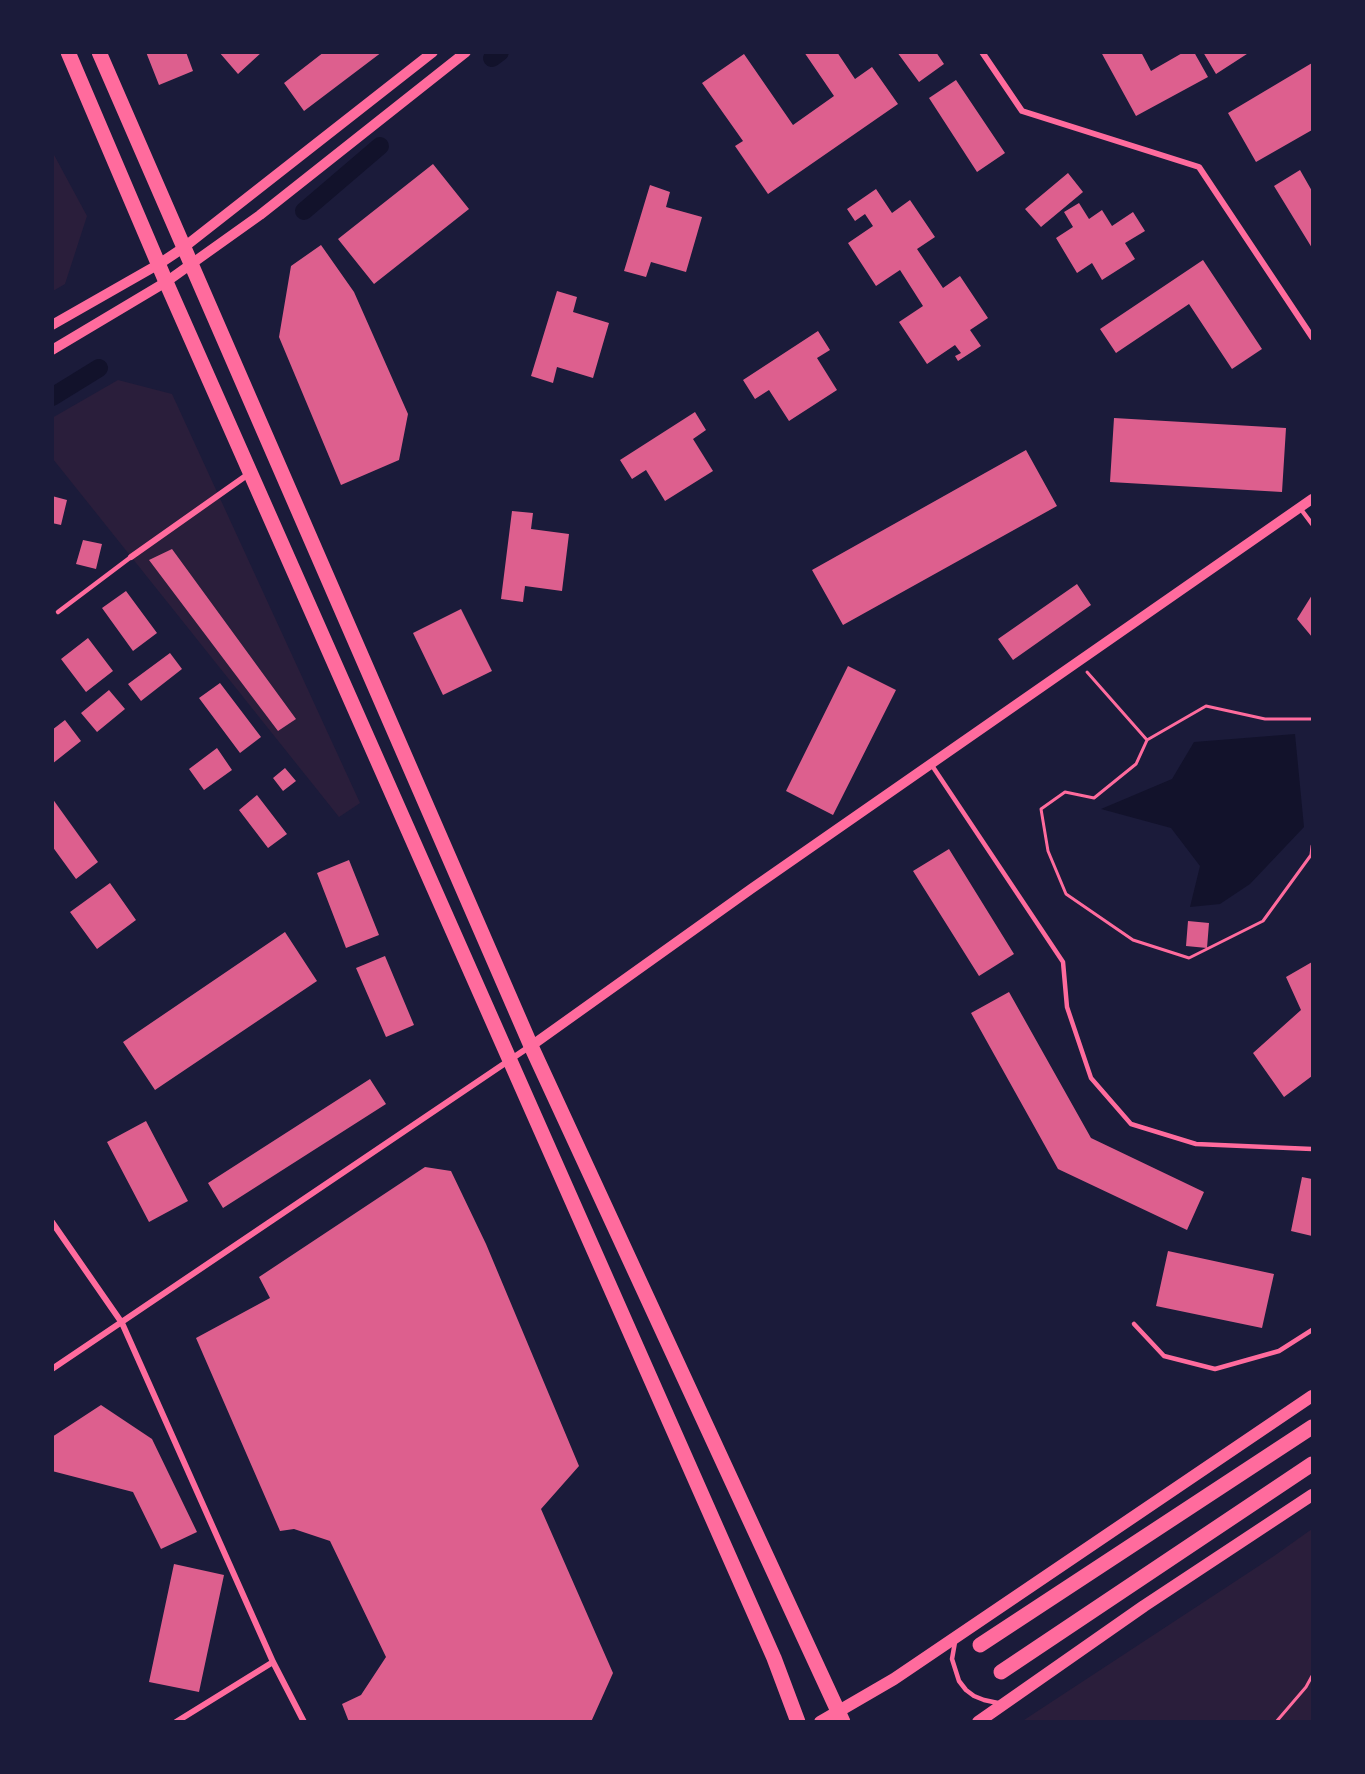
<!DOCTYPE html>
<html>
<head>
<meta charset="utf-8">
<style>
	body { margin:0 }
	#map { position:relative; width:1365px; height:1774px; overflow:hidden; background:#1b1b3a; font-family:"Roboto Condensed",sans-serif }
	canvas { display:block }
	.frame { position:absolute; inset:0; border:54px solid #1b1b3a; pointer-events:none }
</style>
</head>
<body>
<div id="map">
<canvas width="1365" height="1774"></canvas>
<div class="frame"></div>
</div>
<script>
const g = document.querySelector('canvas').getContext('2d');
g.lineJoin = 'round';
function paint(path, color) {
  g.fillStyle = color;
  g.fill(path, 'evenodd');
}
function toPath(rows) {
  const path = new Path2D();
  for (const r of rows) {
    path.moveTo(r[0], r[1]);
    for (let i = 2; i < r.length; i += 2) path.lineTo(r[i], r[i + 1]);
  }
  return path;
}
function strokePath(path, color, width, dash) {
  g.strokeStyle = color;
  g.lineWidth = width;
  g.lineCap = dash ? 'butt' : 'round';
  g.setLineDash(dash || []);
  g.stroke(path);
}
paint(toPath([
	[53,153,87,216,65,284,53,291],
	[118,380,172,394,360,803,339,817,53,459,52,418],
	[1312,1529,1312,1721,1021,1722,1274,1556]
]), '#2a1e3b');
paint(toPath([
	[1295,734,1304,827,1250,884,1220,904,1190,907,1200,866,1171,828,1101,809,1172,779,1194,742]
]), '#12122b');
strokePath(toPath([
	[492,58,500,52],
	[304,211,380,146],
	[52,397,99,368]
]), '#12122b', 18);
paint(toPath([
	[146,52,186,52,193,71,159,85],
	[219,52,262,52,238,74],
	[324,52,382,52,304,111,284,83],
	[804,52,837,52,855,79,872,67,898,104,768,194,735,146,743,141,702,83,744,54,793,125,834,96],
	[897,52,936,52,944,64,919,82],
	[1101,52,1141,52,1151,71,1184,52,1194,52,1208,77,1136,116],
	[1203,52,1250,52,1216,74],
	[1312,63,1312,130,1256,162,1228,113],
	[956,80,1005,153,977,172,929,98],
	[433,164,469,209,374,284,338,239],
	[1300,170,1312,191,1312,248,1274,186],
	[1068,173,1083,192,1041,227,1025,209],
	[650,185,670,192,666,207,702,217,686,272,651,262,646,277,624,271],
	[876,189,892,213,910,200,935,237,917,249,943,288,960,276,988,318,970,330,981,346,958,361,955,356,961,353,955,345,927,364,899,322,923,306,900,270,876,286,848,243,873,226,865,214,855,221,847,209],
	[1079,203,1089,219,1102,210,1112,226,1133,212,1145,231,1125,243,1135,259,1102,280,1092,263,1077,273,1056,238,1073,227,1064,212],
	[321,245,354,292,408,414,399,460,341,485,279,337,291,266],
	[1203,260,1262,349,1232,369,1189,304,1116,353,1100,329],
	[557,291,577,297,573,312,609,323,593,378,557,367,553,383,531,376],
	[818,331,830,350,817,358,837,390,789,421,769,390,755,399,743,380],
	[695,412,706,430,693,439,713,471,665,501,646,470,632,479,620,460],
	[1114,418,1286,428,1282,492,1110,482],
	[1026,450,1057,506,843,625,812,570],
	[52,496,67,500,61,525,52,523],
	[512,511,533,513,531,529,569,534,562,591,525,586,523,602,501,599],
	[83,540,102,544,96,569,76,564],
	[172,549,296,719,278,731,149,560],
	[1077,584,1091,605,1013,660,998,639],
	[126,591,157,633,133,651,102,608],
	[1312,595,1312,637,1297,619],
	[461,609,492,671,443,695,413,633],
	[88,638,113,671,86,692,61,659],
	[170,653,182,669,141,701,128,684],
	[848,666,896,690,833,815,786,791],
	[220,683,261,737,240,753,199,698],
	[109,690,125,709,97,732,81,713],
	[65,720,81,741,52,764,52,730],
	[217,748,232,770,204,790,189,769],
	[285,768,296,781,283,791,273,778],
	[257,795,287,834,268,848,239,810],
	[52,798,98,862,76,879,52,846],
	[949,849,1014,954,979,976,913,871],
	[349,860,379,935,346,948,317,873],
	[110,883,136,920,97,949,70,912],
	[1188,921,1209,923,1207,948,1186,946],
	[285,932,317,981,155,1090,123,1042],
	[385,956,414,1025,386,1037,356,968],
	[1312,962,1312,1076,1284,1097,1253,1053,1301,1010,1286,977],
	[1009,992,1091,1138,1204,1192,1187,1230,1058,1169,971,1013],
	[370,1079,386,1104,223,1208,208,1183],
	[146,1121,188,1201,149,1222,107,1142],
	[425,1167,451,1171,486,1244,579,1466,541,1509,613,1673,591,1722,349,1722,342,1704,361,1695,386,1657,330,1541,294,1529,280,1531,196,1338,270,1298,259,1277],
	[1302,1177,1312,1179,1312,1236,1291,1231],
	[1168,1251,1274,1274,1262,1328,1156,1306],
	[101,1405,152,1439,197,1532,161,1549,133,1492,52,1471,52,1437],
	[174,1564,224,1575,199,1692,149,1682]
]), '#dd5f8e');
strokePath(toPath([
	[1087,672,1147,740],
	[1312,719,1265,719,1206,706,1147,740,1136,764,1094,798,1065,792,1041,809,1048,851,1066,894,1133,940,1189,958,1263,921,1311,855,1312,846],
	[1276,1722,1306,1687,1312,1676]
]), '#ff6b9d', 3);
strokePath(toPath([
	[1300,508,1312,524],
	[58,612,131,557],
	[931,764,1063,962,1067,1007,1091,1078,1131,1124,1196,1144,1312,1149],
	[1134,1324,1164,1356,1215,1369,1279,1351,1312,1330],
	[955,1642,952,1659,959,1681,966,1690,974,1696,984,1700,998,1703]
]), '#ff6b9d', 4.5);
strokePath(toPath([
	[982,52,1022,111,1199,167,1312,337],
	[131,557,250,473],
	[52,1222,122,1323,273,1662,304,1722],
	[52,1369,529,1047],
	[176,1722,273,1662]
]), '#ff6b9d', 6);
strokePath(toPath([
	[52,325,159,264,183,248,433,52],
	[52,350,166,282,260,215,466,52],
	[531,1046,751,889,1312,499]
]), '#ff6b9d', 10);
strokePath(toPath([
	[820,1722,894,1679,1312,1396],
	[978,1722,1144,1606,1312,1495]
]), '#ff6b9d', 12);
strokePath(toPath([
	[68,52,166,282,774,1658,798,1722],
	[99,52,531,1046,843,1722]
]), '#ff6b9d', 15);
strokePath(toPath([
	[980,1645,1312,1427],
	[1001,1672,1312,1464]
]), '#ff6b9d', 15);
</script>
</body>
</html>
